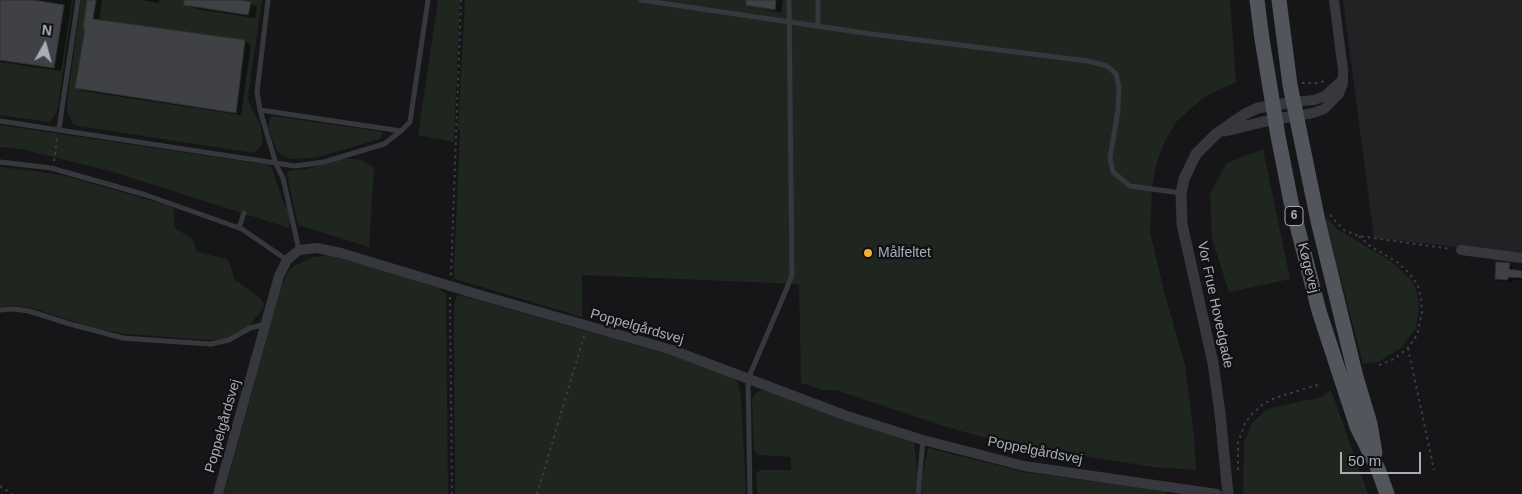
<!DOCTYPE html>
<html>
<head>
<meta charset="utf-8">
<style>
	body { margin:0 }
	#map { position:relative; width:1522px; height:494px; overflow:hidden; background:#161618; font-family:Arial,sans-serif }
	canvas { display:block }
	.north { position:absolute; left:20px; top:20px; width:50px; height:50px; -webkit-text-stroke:4px #111113; paint-order:stroke; rotate:7deg; font-size:14px; font-weight:700; line-height:20px; text-align:center; color:#a8adb8 }
	.north::after { content:''; display:block; margin:auto; width:18px; height:22px; background:#a8adb8; clip-path:polygon(50% 0,100% 100%,50% 72%,0 100%) }
	.scale { position:absolute; left:1340px; top:452px; width:81px; height:22px; box-sizing:border-box; border:2px solid #a8adb8; border-top:0; padding-left:6px; font-size:15px; line-height:18px; white-space:nowrap; color:#a8adb8; -webkit-text-stroke:4px #111113; paint-order:stroke }
</style>
</head>
<body>
<div id="map">
<canvas width="1522" height="494"></canvas>
<div class="north">N</div>
<div class="scale">50 m</div>
</div>
<script>
const g = document.querySelector('canvas').getContext('2d');
g.lineJoin = 'round';
function paint(path, color) {
  g.fillStyle = color;
  g.fill(path, 'evenodd');
}
function toPath(rows) {
  const path = new Path2D();
  for (const r of rows) {
    path.moveTo(r[0], r[1]);
    for (let i = 2; i < r.length; i += 2) path.lineTo(r[i], r[i + 1]);
  }
  return path;
}
function strokePath(path, color, width, dash) {
  g.strokeStyle = color;
  g.lineWidth = width;
  g.lineCap = dash ? 'butt' : 'round';
  g.setLineDash(dash || []);
  g.stroke(path);
}
function label(font, color, halo, rows, align = 'center') {
  g.font = font + ' Arial,sans-serif';
  g.lineWidth = 4.5;
  g.setLineDash([]);
  g.textBaseline = 'middle';
  g.strokeStyle = halo;
  g.fillStyle = color;
  for (const [text, x, y, turn = 0] of rows) {
    g.save();
    g.translate(x, y);
    g.rotate((+turn || 0) * Math.PI / 180);
    g.textAlign = isNaN(turn) ? turn : align;
    if (halo) g.strokeText(text, 0, 0);
    g.fillText(text, 0, 0);
    g.restore();
  }
}
paint(toPath([
	[1343,0,1522,0,1522,254,1374,238]
]), '#222225');
paint(toPath([
	[0,0,73,0,58,107,55,115,49,122,0,115],
	[81,0,262,0,248,97,248,101,260,124,263,139,261,146,253,153,78,126,73,124,67,111,67,102],
	[438,0,460,0,454,142,418,135],
	[465,0,1230,0,1236,82,1204,97,1176,122,1164,143,1157,161,1152,186,1150,232,1165,295,1185,365,1194,436,1196,470,1153,467,1003,443,947,427,836,390,823,390,801,383,799,284,582,275,582,317,455,279,454,271,460,130,458,129],
	[273,116,383,132,380,139,315,158,290,159,279,153,275,146,268,126,270,118],
	[0,125,268,165,272,169,285,207,290,209,289,228,110,171,21,149,0,147],
	[1263,149,1290,279,1229,292,1212,239,1210,193,1227,163],
	[339,159,353,159,362,160,374,168,369,247,298,225,287,175,288,172,293,170,306,169],
	[0,167,35,171,66,176,170,206,173,208,174,214,174,225,176,229,193,239,197,252,227,259,229,262,235,280,260,298,264,304,263,308,250,325,237,334,225,339,207,340,127,334,94,328,32,308,16,306,0,307],
	[1326,217,1337,229,1392,262,1411,280,1417,292,1419,307,1416,328,1401,348,1378,362,1363,364,1325,218],
	[332,255,344,257,438,288,446,294,448,494,224,494,281,287,288,272,294,266,313,257],
	[460,295,694,362,733,378,738,383,741,396,746,494,455,494,454,304,457,296],
	[765,389,914,443,917,470,915,494,757,494,756,473,760,470,791,470,791,457,758,455,754,450,752,399,757,392],
	[1331,390,1368,494,1243,494,1244,442,1252,423,1267,409,1321,397],
	[928,448,1023,472,1166,491,1166,494,919,494]
]), '#1e261f');
paint(toPath([
	[0,0,72,0,61,71,0,62],
	[89,0,102,0,99,21,245,41,251,45,241,115,82,91,76,87,86,29],
	[141,0,159,0,159,3],
	[190,0,231,0,250,3,257,7,255,18,196,9,189,5],
	[760,0,783,0,781,13,766,10,759,6],
	[1509,265,1513,267,1513,271,1522,272,1522,280,1512,279,1512,282,1500,281,1496,279]
]), '#0007');
const building = toPath([
	[0,0,33,0,64,5,54,68,0,60,0,0],
	[87,0,96,0,93,19,245,40,236,113,75,88,85,29,83,29,87,0],
	[184,0,239,0,251,2,248,15,184,5,184,0],
	[746,0,776,0,775,10,746,5,746,0],
	[1496,262,1510,263,1509,269,1522,271,1522,278,1508,277,1508,280,1495,279,1496,262]
]);
paint(building, '#404145');
strokePath(building, '#303034', 1);
strokePath(toPath([
	[1302,83,1319,83,1324,81],
	[54,161,57,139],
	[1330,215,1344,230,1359,236,1451,249],
	[1359,236,1370,246,1397,262,1410,274,1418,286,1421,297,1422,313,1417,335,1408,348,1394,359,1377,366],
	[451,275,461,0],
	[450,297,452,494],
	[1408,348,1434,470],
	[1238,470,1238,443,1245,423,1252,414,1263,404,1275,398,1320,384],
	[0,486,12,494],
	[537,494,584,336]
]), '#3d3f44', 2, [2.5, 4]);
strokePath(toPath([
	[268,0,257,92,260,110,276,164,283,178,299,250],
	[641,0,871,34,1088,61,1107,66,1116,74,1119,87,1118,110,1110,158,1113,172,1130,186,1181,193],
	[818,25,818,0],
	[260,110,401,131,410,122,428,0],
	[0,121,295,166,324,162,384,144,401,131],
	[59,129,78,0],
	[0,162,51,168,146,195,242,229,287,260],
	[239,228,244,213],
	[0,310,13,309,29,311,70,324,123,338,165,341,211,344,229,340,250,328,266,324],
	[750,494,748,379,784,295,792,275,789,0],
	[918,494,923,440]
]), '#37383d', 5);
strokePath(toPath([
	[1294,102,1314,100,1325,96,1341,81],
	[1296,116,1313,113,1324,109,1339,94,1343,83,1343,70,1334,0],
	[1461,250,1522,258],
	[218,494,279,276,287,260,299,250,317,248,341,253,480,295,672,350,847,416,923,440,1024,466,1217,494]
]), '#37383d', 10);
strokePath(toPath([
	[1225,131,1275,119,1296,116],
	[1228,494,1220,413,1213,363,1182,224,1181,193,1184,179,1196,154,1216,134,1245,114,1258,108,1294,102]
]), '#37383d', 11);
strokePath(toPath([
	[1257,0,1262,39,1278,136,1291,202,1319,311,1357,427,1378,469,1387,494],
	[1279,0,1290,85,1318,221,1356,377,1370,424,1375,453]
]), '#53555c', 15);
for (const [x, y, r, color] of [
	[868,253,5,"#f2b134"]
]) {
  const dot = new Path2D();
  dot.arc(x, y, r, 0, 2 * Math.PI);
  g.fillStyle = color;
  g.fill(dot);
  strokePath(dot, '#111113', 2);
}
for (const [x, y, w] of [
	[1294,216,18]
]) {
  const box = new Path2D();
  box.roundRect(x - w / 2, y - 9.5, w, 19, 4);
  g.fillStyle = '#111113';
  g.fill(box);
  strokePath(box, '#a8adb8', 1);
}
label('bold 12px', '#a8adb8', null, [
	["6",1294,216]
]);
label('14px', '#a8adb8', '#111113', [
	["Målfeltet",878,253]
], 'left');
label('14px', '#a8adb8', '#111113', [
	["Køgevej",1308,268,76],
	["Vor Frue Hovedgade",1215,305,78],
	["Poppelgårdsvej",637,327,16],
	["Poppelgårdsvej",223,426,-74],
	["Poppelgårdsvej",1035,451,11]
]);
</script>
</body>
</html>
